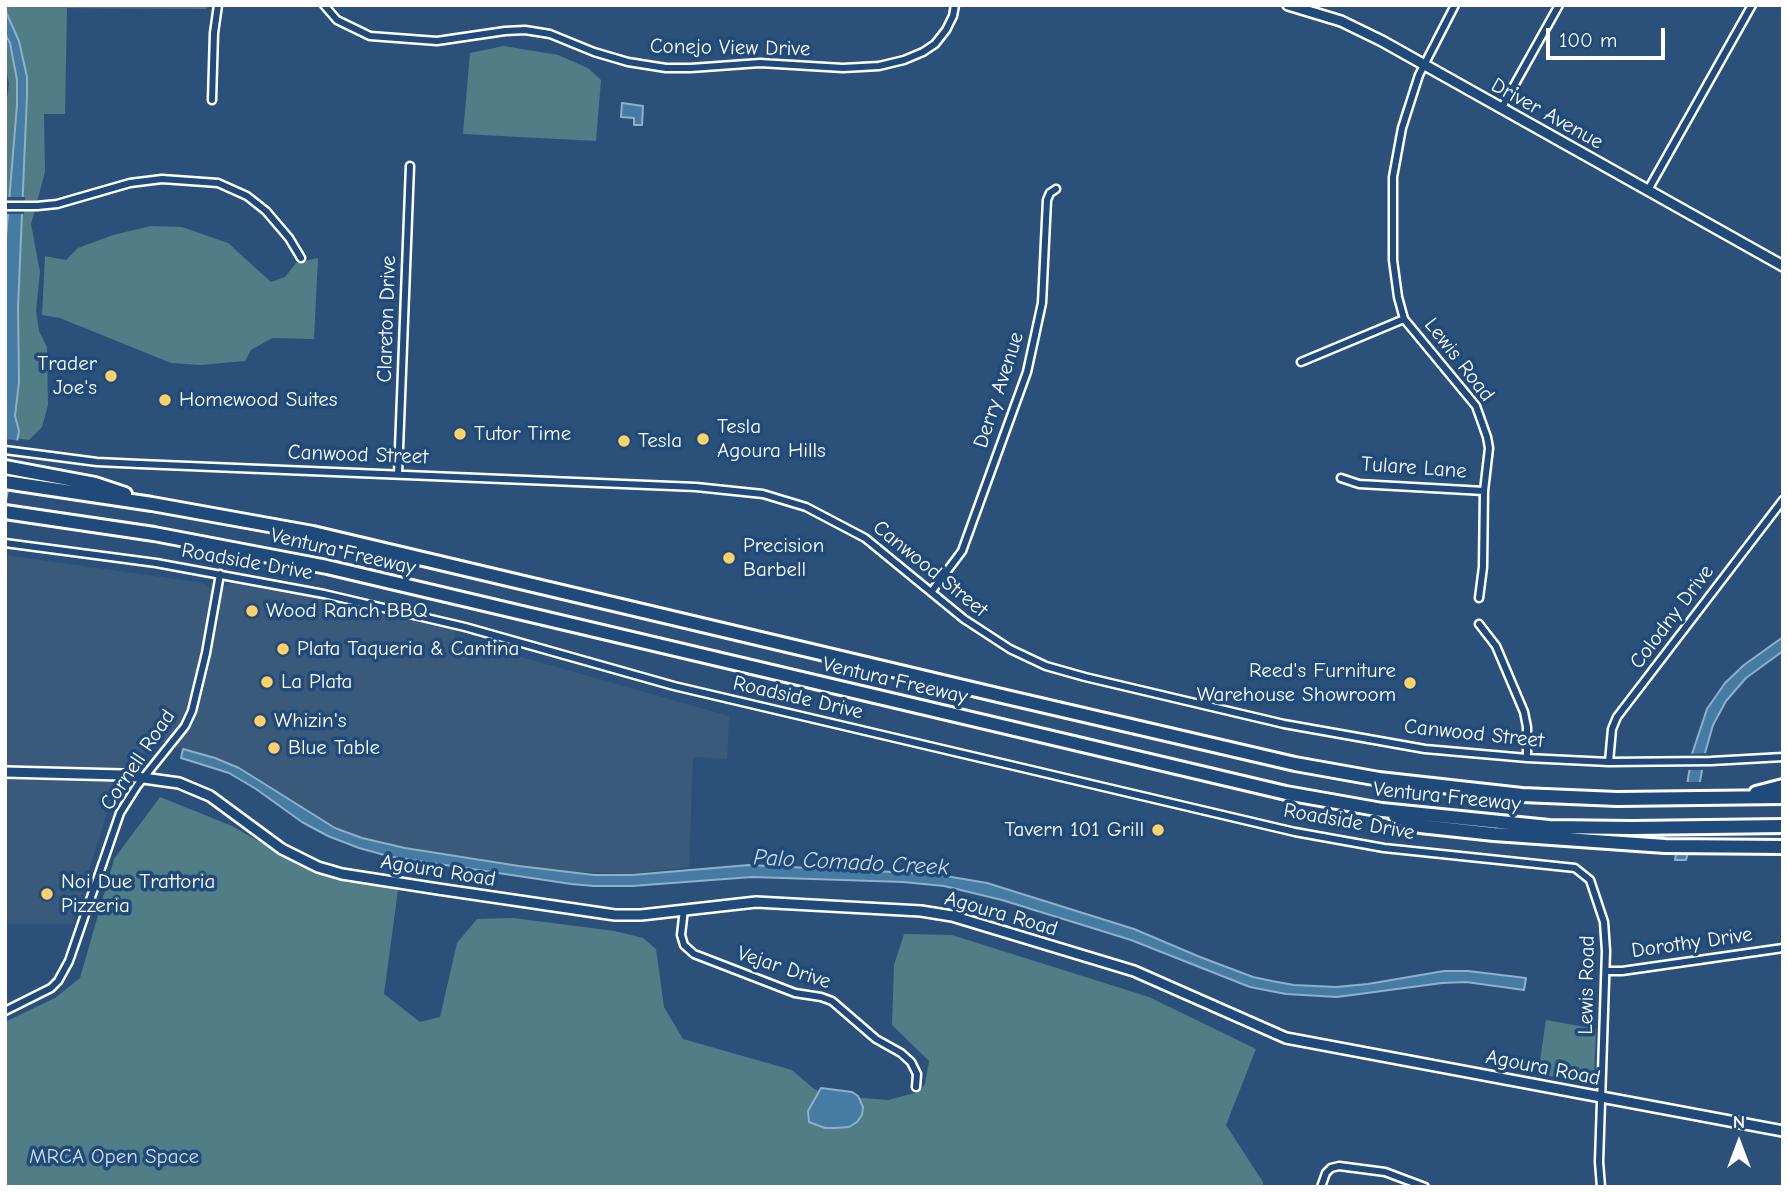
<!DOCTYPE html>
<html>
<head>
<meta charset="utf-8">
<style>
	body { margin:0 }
	#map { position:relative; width:1788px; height:1192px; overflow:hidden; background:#2b517b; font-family:"Comic Neue",sans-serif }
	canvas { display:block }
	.frame { position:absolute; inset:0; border:7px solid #fff; pointer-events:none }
	.north { position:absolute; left:1704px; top:1108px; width:70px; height:70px; -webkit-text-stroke:5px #1f4a7a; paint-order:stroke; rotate:0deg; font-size:19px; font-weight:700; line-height:28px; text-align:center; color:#fff }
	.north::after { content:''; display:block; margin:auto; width:24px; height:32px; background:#fff; clip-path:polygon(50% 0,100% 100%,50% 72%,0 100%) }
	.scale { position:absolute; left:1546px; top:28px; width:119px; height:32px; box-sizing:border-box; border:4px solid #fff; border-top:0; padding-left:9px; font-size:21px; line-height:24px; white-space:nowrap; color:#fff; -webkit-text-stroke:5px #1f4a7a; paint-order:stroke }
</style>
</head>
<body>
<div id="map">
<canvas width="1788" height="1192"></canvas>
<div class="frame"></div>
<div class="north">N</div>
<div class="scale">100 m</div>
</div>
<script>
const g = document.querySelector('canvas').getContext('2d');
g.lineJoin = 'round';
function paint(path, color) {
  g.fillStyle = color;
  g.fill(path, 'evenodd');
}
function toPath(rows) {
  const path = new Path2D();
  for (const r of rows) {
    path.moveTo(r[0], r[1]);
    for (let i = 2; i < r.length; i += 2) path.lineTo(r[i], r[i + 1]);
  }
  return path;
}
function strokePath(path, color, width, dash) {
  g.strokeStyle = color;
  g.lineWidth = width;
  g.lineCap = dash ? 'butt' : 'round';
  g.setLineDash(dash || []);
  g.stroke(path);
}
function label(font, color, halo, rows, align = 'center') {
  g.font = font + ' "Comic Neue",sans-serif';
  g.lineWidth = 7;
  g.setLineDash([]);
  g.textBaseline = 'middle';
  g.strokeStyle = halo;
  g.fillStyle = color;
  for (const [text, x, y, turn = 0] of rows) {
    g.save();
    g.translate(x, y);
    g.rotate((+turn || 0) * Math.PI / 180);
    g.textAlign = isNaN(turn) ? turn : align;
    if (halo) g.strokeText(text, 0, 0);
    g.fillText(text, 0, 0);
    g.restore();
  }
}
paint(toPath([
	[5,555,204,583,206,587,212,588,213,584,227,586,230,583,326,600,456,630,454,638,729,716,727,759,693,757,689,867,630,874,561,871,397,846,365,839,338,828,309,812,226,761,154,740,116,784,72,924,5,924]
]), '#3a5a7c');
paint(toPath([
	[5,5,207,5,206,9,67,8,65,114,44,114,45,172,31,224,40,272,36,310,39,331,47,347,48,405,42,427,29,440,5,437,5,114,9,83,5,65],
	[504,46,558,55,588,68,601,80,596,141,463,134,470,53],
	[151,226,182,227,228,243,271,282,285,277,296,263,318,258,314,339,272,338,251,350,245,361,201,365,171,363,60,318,42,315,45,256,66,260,78,248,113,235],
	[160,797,232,826,309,870,398,890,384,994,420,1022,440,1017,457,943,477,919,513,918,615,931,643,938,656,949,664,1007,683,1039,792,1070,814,1089,837,1096,888,1100,919,1092,925,1084,929,1061,892,1025,894,965,904,934,952,935,1149,997,1256,1049,1226,1125,1263,1182,1263,1187,5,1187,5,1022,55,998,80,978,114,859],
	[1546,1020,1596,1029,1594,1076,1589,1083,1538,1074]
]), '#507d86');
const water = toPath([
	[5,10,19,41,27,77,27,95,18,308,19,382,15,416,19,431,5,506,5,250,17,105,17,80,10,43,5,34,5,10],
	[622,103,643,106,642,125,634,125,634,118,621,117,622,103],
	[1783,637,1783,651,1746,678,1726,701,1713,725,1705,753,1687,856,1686,860,1675,860,1692,754,1707,709,1725,683,1744,665,1783,637],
	[183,749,215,758,239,768,335,828,362,838,405,848,519,866,594,875,632,875,749,865,934,874,987,883,1134,929,1200,957,1253,977,1272,981,1294,985,1336,987,1368,984,1444,971,1468,971,1526,978,1524,990,1466,982,1442,983,1337,997,1286,994,1250,987,1131,940,1002,900,944,886,903,882,752,877,632,886,594,886,571,884,392,857,359,848,328,836,302,822,256,789,229,773,181,758,183,749],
	[821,1088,852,1092,858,1096,863,1107,862,1115,857,1122,849,1127,835,1128,825,1128,809,1122,808,1111,821,1088]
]);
paint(water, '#467ba3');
strokePath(water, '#90b0c8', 2);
paint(toPath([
	[6,197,25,197,24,214,5,214],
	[5,439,21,441,18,461,5,459],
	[1709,753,1706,770,1685,770,1688,754],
	[1683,782,1704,782,1692,852,1672,852]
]), '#2b517b');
const street = toPath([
	[324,5,337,20,370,36,437,41,505,31,525,30,550,34,594,52,628,62,666,68,691,68,760,63,843,68,879,66,904,60,923,52,935,44,946,30,953,16,955,5],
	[1455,5,1419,75,1402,128,1393,177,1393,260,1398,297,1404,319,1476,406,1487,437,1489,448,1484,491,1483,567,1479,598],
	[212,100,214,33,218,5],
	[1501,109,1559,5],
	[1648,190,1752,5],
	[5,206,37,206,57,204,130,183,162,179,218,183,247,196,266,211,289,238,301,258],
	[1301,362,1404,319],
	[5,450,97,462,140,464,696,487,763,494,806,507,865,538,964,619,1010,649,1046,666,1085,677,1284,724,1425,749,1527,758,1609,762,1711,761,1783,757],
	[398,474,410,166],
	[1341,478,1359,484,1484,491],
	[5,543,156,563,324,594,465,627,674,686,1295,832,1384,848,1575,868,1590,880,1604,922,1606,951,1599,1162,1601,1187],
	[932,591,962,551,1027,372,1042,303,1047,200,1050,193,1056,189],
	[1479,624,1496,646,1524,712,1527,727,1527,758],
	[1609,762,1612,729,1617,717,1783,500],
	[684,909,681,935,684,945,694,954,795,993,821,997,832,1001,876,1039,901,1053,911,1062,917,1074,916,1087],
	[1606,971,1622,971,1783,948],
	[5,1011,51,988,58,981,69,961,120,813,137,786,185,726,192,711,206,653,220,574],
	[1321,1187,1326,1173,1331,1168,1339,1166,1385,1172,1425,1187]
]);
const secondary = toPath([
	[1288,5,1341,21,1382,41,1783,266],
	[5,772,122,775,179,783,210,796,282,849,318,867,342,874,438,889,615,915,641,915,756,902,921,911,952,916,1134,971,1286,1038,1783,1131]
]);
const highway = toPath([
	[5,467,95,484,125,494],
	[5,482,152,504,313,533,1002,696,1295,764,1379,779,1522,795,1617,799,1783,797],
	[5,512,154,534,327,567,1286,793,1382,810,1549,827,1632,828,1783,826],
	[1756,793,1783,786],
	[1395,816,1420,826,1494,834,1665,846,1783,847]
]);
strokePath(street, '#fff', 11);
strokePath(secondary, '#fff', 14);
strokePath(highway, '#fff', 18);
strokePath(street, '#1f4a7a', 6);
strokePath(secondary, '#1f4a7a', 9);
strokePath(highway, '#1f4a7a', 12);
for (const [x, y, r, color] of [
	[111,376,7,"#ffd166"],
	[165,400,7,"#ffd166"],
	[460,434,7,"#ffd166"],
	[703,439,7,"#ffd166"],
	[624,441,7,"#ffd166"],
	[729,558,7,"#ffd166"],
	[252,611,7,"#ffd166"],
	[283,649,7,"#ffd166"],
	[267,682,7,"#ffd166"],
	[1410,683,7,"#ffd166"],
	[260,721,7,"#ffd166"],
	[274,748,7,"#ffd166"],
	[1158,830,7,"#ffd166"],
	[47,894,7,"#ffd166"]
]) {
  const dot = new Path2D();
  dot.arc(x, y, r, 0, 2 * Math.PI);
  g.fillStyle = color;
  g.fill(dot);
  strokePath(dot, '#1f4a7a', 2.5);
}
label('21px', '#fff', '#1f4a7a', [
	["Conejo View Drive",730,48,1],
	["Driver Avenue",1547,114,29],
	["Clareton Drive",387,319,-88],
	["Lewis Road",1459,360,52],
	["Derry Avenue",999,390,-72],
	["Canwood Street",358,455,2],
	["Tulare Lane",1414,468,4],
	["Ventura Freeway",343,552,13],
	["Roadside Drive",247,562,10],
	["Canwood Street",930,569,39],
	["Colodny Drive",1672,617,-53],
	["Ventura Freeway",895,681,13],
	["Roadside Drive",798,698,13],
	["Canwood Street",1474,734,6],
	["Cornell Road",138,760,-56],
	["Ventura Freeway",1447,797,6],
	["Roadside Drive",1349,822,10],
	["Agoura Road",438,871,9],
	["Agoura Road",1001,914,16],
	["Dorothy Drive",1692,943,-8],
	["Vejar Drive",784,968,18],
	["Lewis Road",1587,985,-89],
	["Agoura Road",1543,1068,11]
]);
label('21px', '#fff', '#1f4a7a', [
	["Trader",97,364,"right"],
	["Joe's",97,388,"right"],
	["Homewood Suites",179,400],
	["Tesla",717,427],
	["Agoura Hills",717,451],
	["Tutor Time",474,434],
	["Tesla",638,441],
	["Precision",743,546],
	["Barbell",743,570],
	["Wood Ranch BBQ",266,611],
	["Plata Taqueria & Cantina",297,649],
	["Reed's Furniture",1396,671,"right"],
	["Warehouse Showroom",1396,695,"right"],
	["La Plata",281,682],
	["Whizin's",274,721],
	["Blue Table",288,748],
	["Tavern 101 Grill",1144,830,"right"],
	["Noi Due Trattoria",61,882],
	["Pizzeria",61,906]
], 'left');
label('21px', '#d3dee1', '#1f4a7a', [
	["MRCA Open Space",114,1157]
]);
label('italic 23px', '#d1dee8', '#1f4a7a', [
	["Palo Comado Creek",851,863,3]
]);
</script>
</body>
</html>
